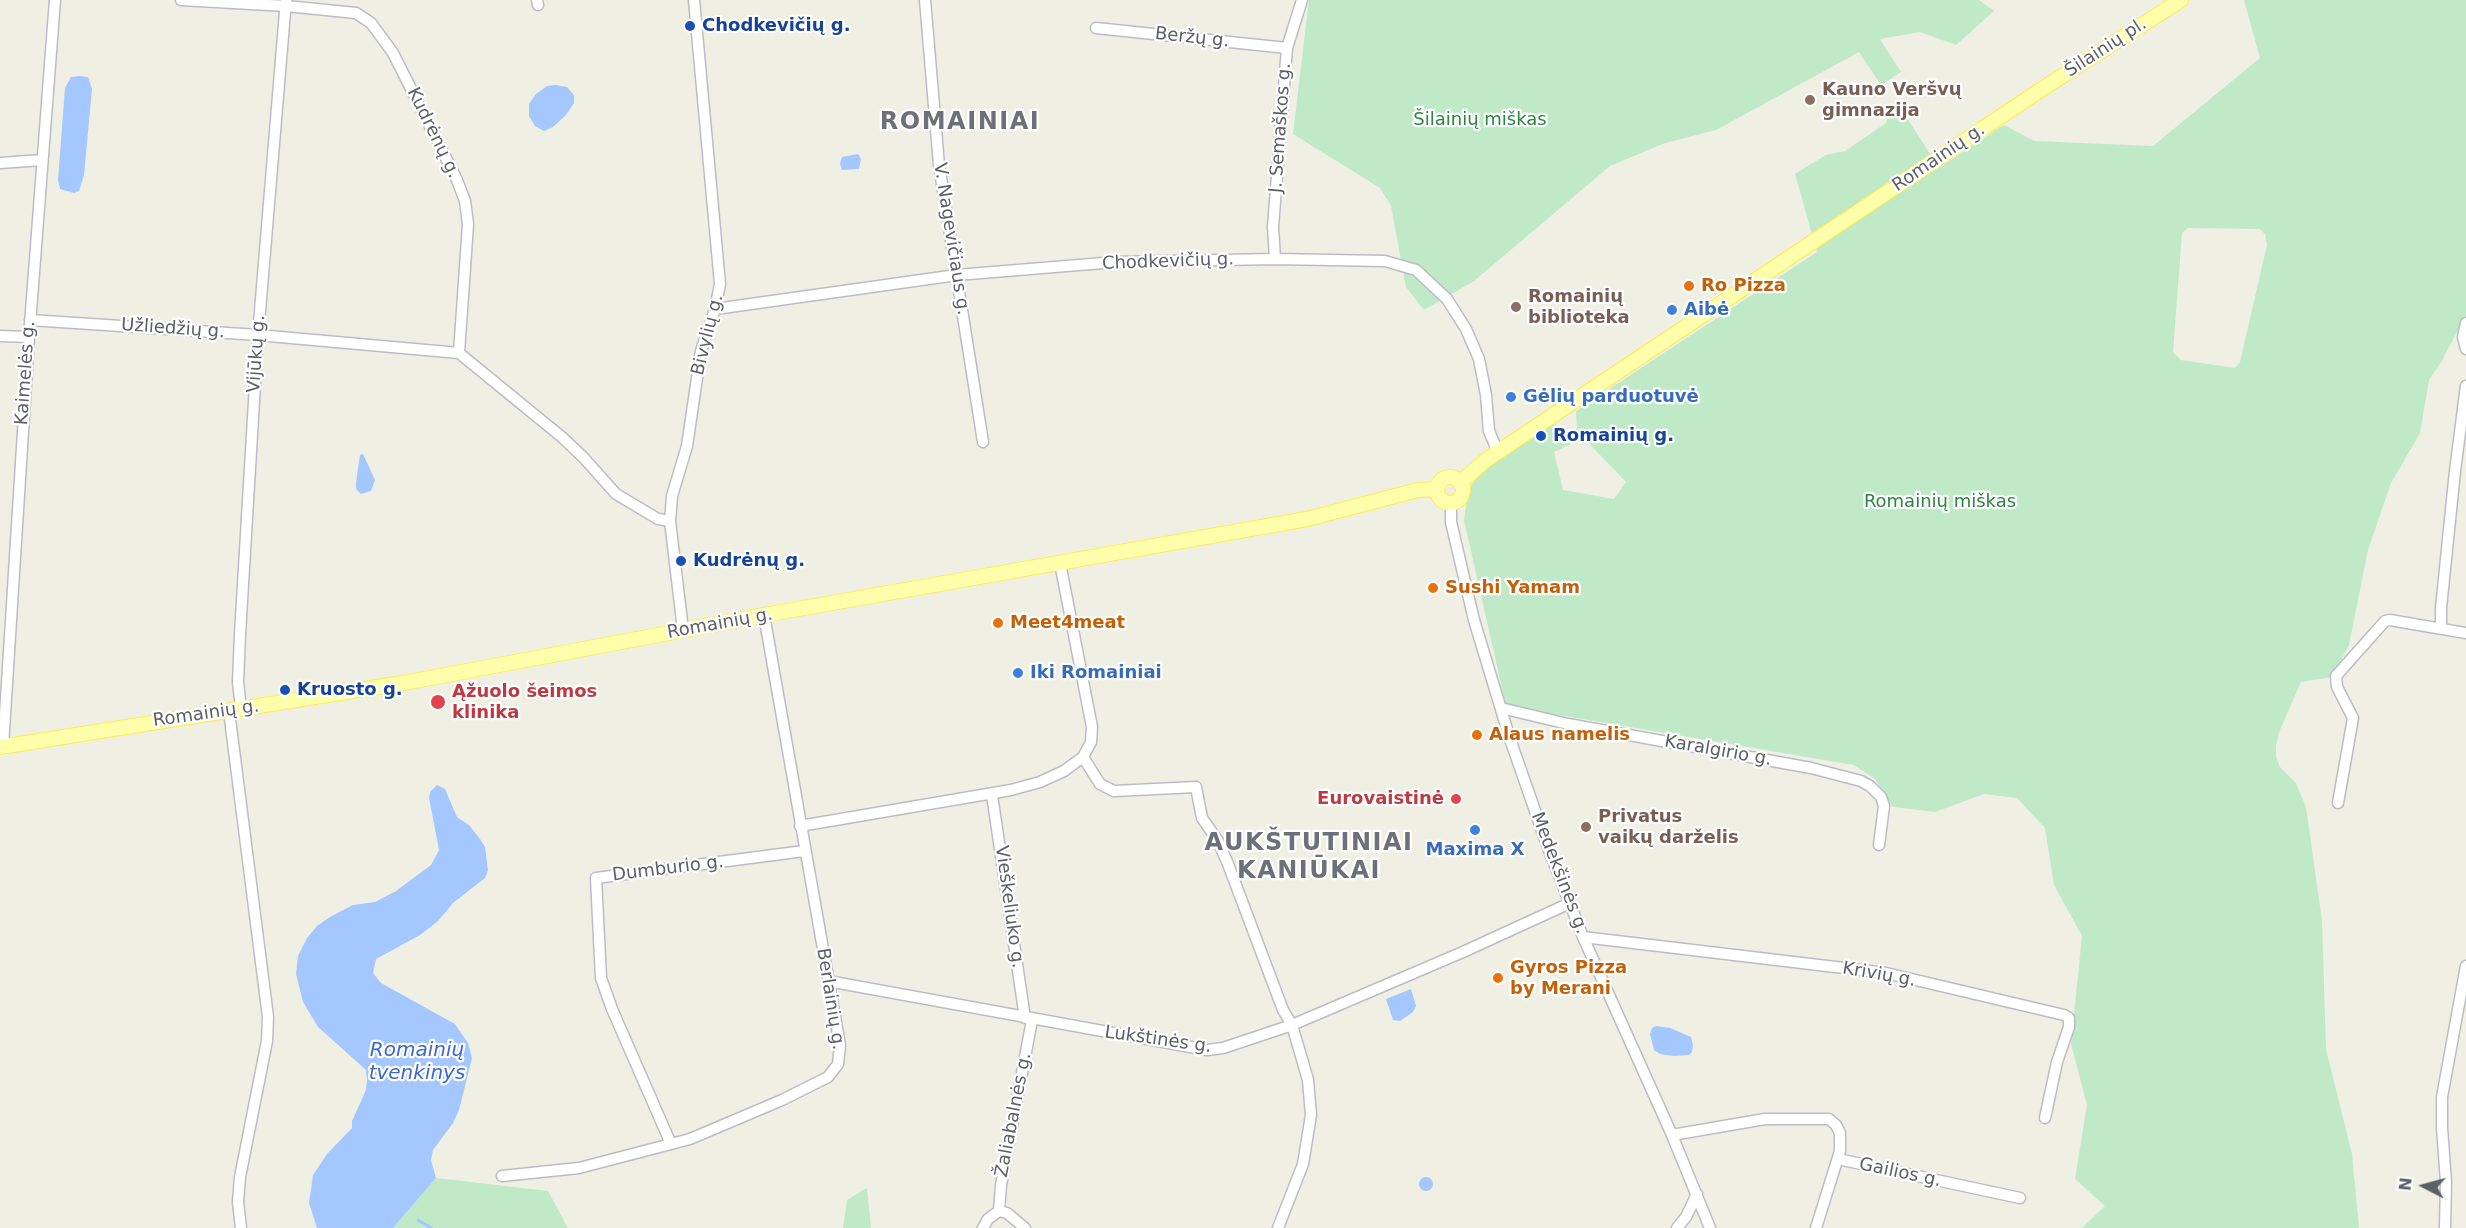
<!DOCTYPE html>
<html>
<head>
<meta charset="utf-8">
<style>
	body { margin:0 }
	#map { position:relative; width:2466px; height:1228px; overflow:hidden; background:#f0efe4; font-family:"DejaVu Sans",sans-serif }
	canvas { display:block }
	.north { position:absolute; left:2394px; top:1156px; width:60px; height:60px; -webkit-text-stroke:4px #fff; paint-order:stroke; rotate:276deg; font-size:16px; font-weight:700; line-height:24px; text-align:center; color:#5c5f66 }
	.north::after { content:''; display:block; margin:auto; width:21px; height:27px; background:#5c5f66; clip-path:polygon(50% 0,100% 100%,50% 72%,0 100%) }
</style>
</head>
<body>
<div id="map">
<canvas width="2466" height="1228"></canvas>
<div class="north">N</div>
</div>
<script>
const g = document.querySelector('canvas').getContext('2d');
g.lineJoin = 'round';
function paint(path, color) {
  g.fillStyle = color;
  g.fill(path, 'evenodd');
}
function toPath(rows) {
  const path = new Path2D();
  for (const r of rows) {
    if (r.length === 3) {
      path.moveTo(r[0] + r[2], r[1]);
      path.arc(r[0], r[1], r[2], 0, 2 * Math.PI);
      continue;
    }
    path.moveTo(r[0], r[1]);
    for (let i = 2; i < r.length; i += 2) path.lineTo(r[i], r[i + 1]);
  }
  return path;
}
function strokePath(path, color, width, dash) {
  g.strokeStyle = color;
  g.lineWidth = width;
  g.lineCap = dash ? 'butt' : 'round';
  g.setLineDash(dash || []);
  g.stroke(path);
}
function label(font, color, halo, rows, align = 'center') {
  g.font = font + ' "DejaVu Sans",sans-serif';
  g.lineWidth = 4.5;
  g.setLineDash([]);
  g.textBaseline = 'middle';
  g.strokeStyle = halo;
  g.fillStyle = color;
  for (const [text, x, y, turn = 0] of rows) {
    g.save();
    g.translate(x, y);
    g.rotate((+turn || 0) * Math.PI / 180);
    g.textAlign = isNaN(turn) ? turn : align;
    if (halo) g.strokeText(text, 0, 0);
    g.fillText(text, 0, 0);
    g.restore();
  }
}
paint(toPath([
	[1309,0,1979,0,1994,11,1956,45,1920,32,1880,39,1901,72,1881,85,1859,52,1716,130,1665,143,1610,166,1474,281,1424,310,1406,287,1391,206,1380,188,1293,134],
	[2244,0,2466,0,2466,315,2441,362,2429,380,2420,433,2391,483,2368,550,2349,645,2332,677,2301,682,2279,732,2276,746,2276,757,2280,767,2296,783,2306,807,2322,921,2326,1049,2352,1154,2359,1228,2082,1228,2105,1206,2075,1179,2087,1105,2071,1044,2082,936,2054,885,2045,828,2017,798,1984,794,1935,812,1893,807,1875,779,1854,765,1506,706,1464,520,1468,491,1483,467,1554,424,1566,429,1571,444,1554,452,1563,490,1614,499,1626,482,1577,431,1576,411,1817,252,1795,174,1826,155,1845,151,1886,123,1890,113,1900,107,1939,168,2004,125,2034,141,2153,146,2260,58],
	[2188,228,2260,229,2265,234,2267,245,2240,362,2235,368,2181,360,2173,352,2182,233],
	[436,1178,548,1191,568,1228,393,1228],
	[867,1188,871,1228,843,1228,847,1200]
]), '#bfe9c7');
paint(toPath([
	[79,76,88,77,92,89,84,175,79,191,74,193,60,189,58,180,65,88,71,77],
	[556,85,567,87,574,95,574,103,566,115,553,127,544,131,535,126,529,116,529,104,536,94,547,86],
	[858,154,861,159,859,169,842,170,840,164,842,157],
	[363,454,375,480,371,491,361,494,356,489,356,483,359,461,360,455],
	[437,785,445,789,457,817,469,825,480,839,485,847,488,870,485,878,453,903,438,921,420,935,376,959,373,973,381,983,455,1024,468,1043,472,1058,459,1110,453,1123,433,1150,431,1160,436,1178,393,1228,317,1228,309,1203,313,1175,327,1154,352,1128,352,1121,366,1090,367,1079,366,1070,318,1027,303,1002,296,974,298,956,307,938,317,926,330,917,353,905,375,902,396,891,431,865,439,850,429,798,430,792],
	[1411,989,1416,1006,1413,1012,1400,1021,1393,1020,1386,999],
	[1656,1026,1670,1028,1691,1037,1693,1045,1692,1052,1689,1055,1674,1056,1660,1054,1654,1050,1650,1034,1652,1028],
	[1426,1184,7]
]), '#a5c7ff');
strokePath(toPath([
	[418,1220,431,1228]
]), '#a5c7ff', 3);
const minor = toPath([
	[181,0,286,6,356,13,371,23,393,53,457,180,465,201,468,224,459,353,563,438,583,457,616,494,658,519,670,521],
	[537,0,538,5],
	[925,0,939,165,983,442],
	[1096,28,1287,48],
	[0,163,42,160],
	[1275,259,1273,227,1287,48,1302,0],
	[715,309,957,275,1115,262,1275,259,1385,261,1416,270,1447,299,1466,329,1479,359,1486,395,1489,431,1498,452],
	[30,320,258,335,459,353],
	[2466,323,2463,337,2466,349],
	[0,336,29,337],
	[1451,503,1451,522,1474,620,1510,739,1547,845,1583,937,1672,1135,1710,1228],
	[2441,627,2441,608,2455,471,2466,386],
	[683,630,670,521,672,496,687,446,701,351,715,309,720,284,694,0],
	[1501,708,1568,724,1811,768,1861,781,1870,786,1881,797,1884,806,1879,845],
	[241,709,238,682,240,634,258,335,286,0],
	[229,711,268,1017,267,1041,240,1177,238,1202,241,1228],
	[3,746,29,337,55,0],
	[1083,757,1100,784,1114,791,1196,787,1202,818,1218,841,1228,864,1283,1010,1292,1025,1308,1080,1311,1115,1303,1164,1278,1228],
	[992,795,1025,1018],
	[2338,803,2353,718,2337,687,2336,676,2385,621,2390,620,2466,633],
	[800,826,1011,790,1040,782,1064,771,1083,757,1091,742,1092,727,1060,563],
	[1583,937,1886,973,2064,1015,2069,1018,2069,1027,2057,1062,2045,1118],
	[828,981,1207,1050,1223,1048,1292,1025,1463,952,1570,903],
	[1672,1135,1765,1119,1829,1119,1836,1125,1840,1133,1840,1151,1816,1228],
	[671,1144,612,1009,601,978,596,878,804,851],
	[1838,1159,2020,1198],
	[502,1176,579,1168,690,1139,782,1100,828,1077,838,1064,840,1045,764,615],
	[999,1211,1001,1185,1032,1020],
	[999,1211,1007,1213,1025,1228],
	[983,1228,988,1219,999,1211],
	[1677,1228,1686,1217,1697,1194],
	[2445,1228,2446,1182,2442,1128,2442,1097,2466,966]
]);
const major = toPath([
	[1450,490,13],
	[1460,483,1486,460,2042,89,2181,0],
	[0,747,409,682,764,615,1307,519,1418,490,1437,489]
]);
strokePath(minor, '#bcbdc4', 13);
strokePath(major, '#fded50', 16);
strokePath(minor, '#fff', 10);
strokePath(major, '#fdffaa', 14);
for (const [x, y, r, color] of [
	[690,26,6,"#1a4fb4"],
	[1810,100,6,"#8d6e63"],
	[1689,286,6,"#e8710a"],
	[1516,307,6,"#8d6e63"],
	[1672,310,6,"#3f7fe0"],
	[1511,397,6,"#3f7fe0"],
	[1541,436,6,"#1a4fb4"],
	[681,561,6,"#1a4fb4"],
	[1433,588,6,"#e8710a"],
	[998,623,6,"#e8710a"],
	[1018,673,6,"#3f7fe0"],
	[285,690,6,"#1a4fb4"],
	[438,702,8,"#e0444e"],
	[1477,735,6,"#e8710a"],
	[1456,799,6,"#e0444e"],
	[1586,827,6,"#8d6e63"],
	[1475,830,6,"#3f7fe0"],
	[1498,978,6,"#e8710a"]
]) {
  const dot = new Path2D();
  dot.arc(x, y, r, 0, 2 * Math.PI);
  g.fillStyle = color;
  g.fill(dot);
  strokePath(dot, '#fff', 2);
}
label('bold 18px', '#164399', '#fff', [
	["Chodkevičių g.",702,26],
	["Romainių g.",1553,436],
	["Kudrėnų g.",693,561],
	["Kruosto g.",297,690]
], 'left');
label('18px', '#5c5f66', '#fff', [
	["Beržų g.",1192,38,6],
	["Šilainių pl.",2106,48,-33],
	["J. Semaškos g.",1281,128,-86],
	["Kudrėnų g.",433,133,64],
	["Romainių g.",1939,158,-34],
	["V. Nagevičiaus g.",951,239,81],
	["Chodkevičių g.",1168,262,-2],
	["Užliedžių g.",173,329,4],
	["Bivylių g.",708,335,-76],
	["Vijūkų g.",257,354,-86],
	["Kaimelės g.",26,373,-86],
	["Romainių g.",720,624,-10],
	["Romainių g.",206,714,-8],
	["Karalgirio g.",1718,751,10],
	["Dumburio g.",668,869,-7],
	["Medekšinės g.",1559,873,69],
	["Vieškeliuko g.",1009,907,82],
	["Krivių g.",1879,975,10],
	["Berlainių g.",830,999,81],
	["Lukštinės g.",1158,1040,8],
	["Žaliabalnės g.",1014,1115,-79],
	["Gailios g.",1900,1173,12]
]);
label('bold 18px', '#785e54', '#fff', [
	["Kauno Veršvų",1822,90],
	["gimnazija",1822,111],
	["Romainių",1528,297],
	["biblioteka",1528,318],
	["Privatus",1598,817],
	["vaikų darželis",1598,838]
], 'left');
label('18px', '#2d8442', '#fff', [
	["Šilainių miškas",1480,120],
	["Romainių miškas",1940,502]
]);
label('bold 18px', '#c56008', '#fff', [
	["Ro Pizza",1701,286],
	["Sushi Yamam",1445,588],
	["Meet4meat",1010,623],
	["Alaus namelis",1489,735],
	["Gyros Pizza",1510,968],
	["by Merani",1510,989]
], 'left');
label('bold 18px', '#366cbe', '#fff', [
	["Aibė",1684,310],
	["Gėlių parduotuvė",1523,397],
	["Iki Romainiai",1030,673],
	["Maxima X",1475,850,"center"]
], 'left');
label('bold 18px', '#be3a42', '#fff', [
	["Ąžuolo šeimos",452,692],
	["klinika",452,713],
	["Eurovaistinė",1444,799,"right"]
], 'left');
label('italic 20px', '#3d68cd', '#fff', [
	["Romainių",417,1051],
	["tvenkinys",417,1074]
]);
g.letterSpacing = '1.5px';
label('bold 24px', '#6d7078', '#fff', [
	["ROMAINIAI",960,123],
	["AUKŠTUTINIAI",1309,844],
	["KANIŪKAI",1309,872]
]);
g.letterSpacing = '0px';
</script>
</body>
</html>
